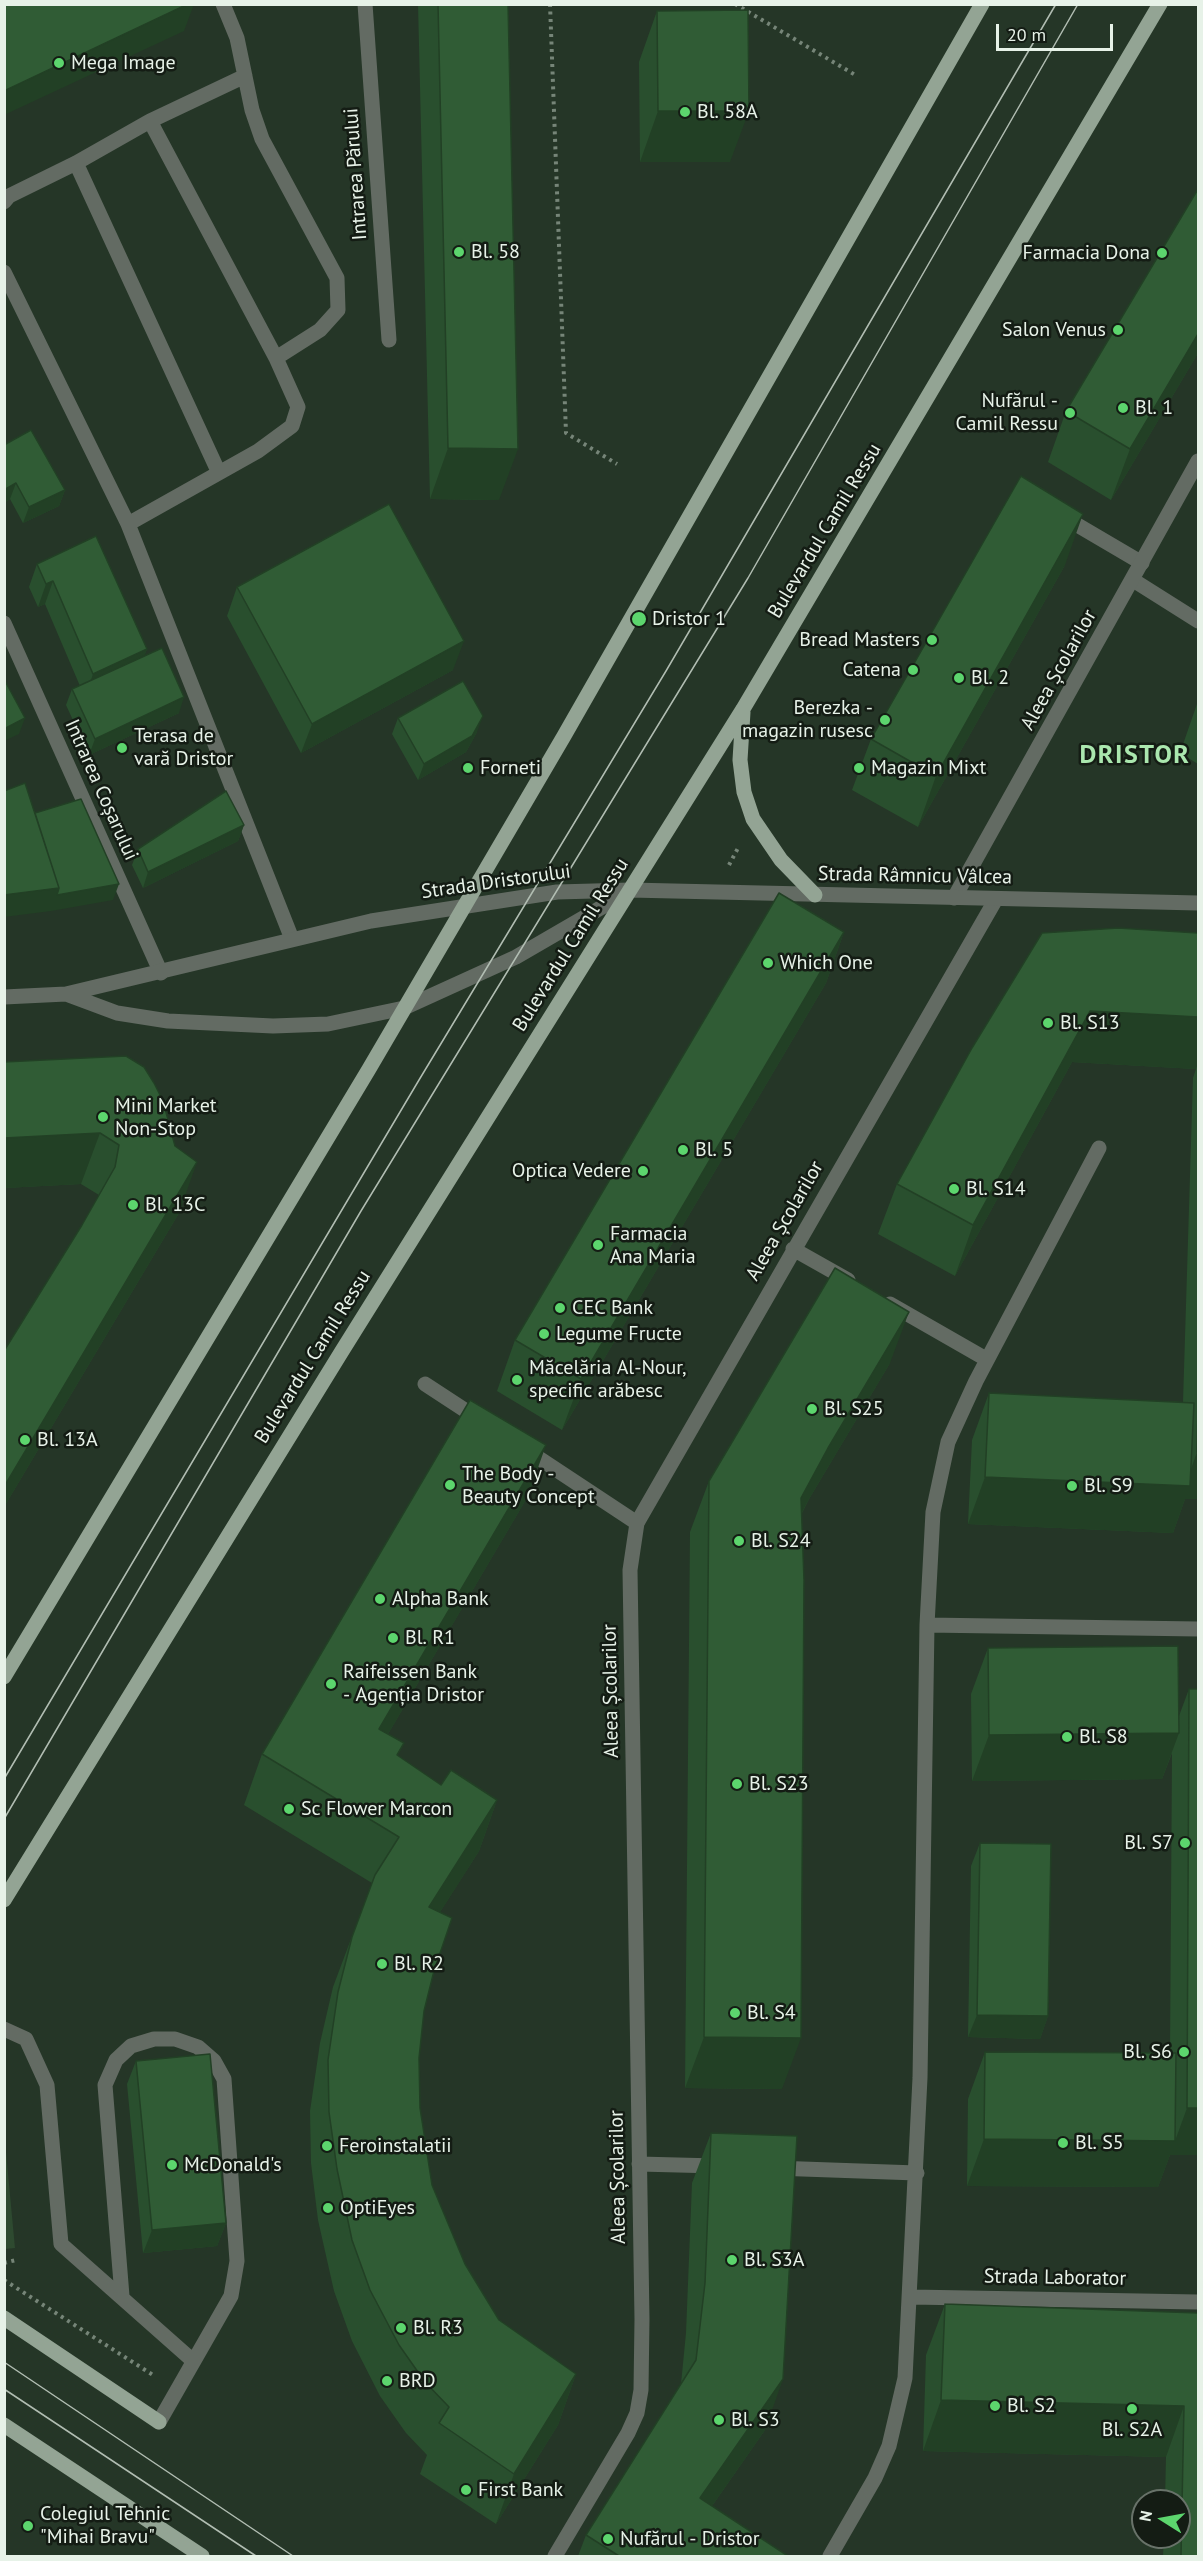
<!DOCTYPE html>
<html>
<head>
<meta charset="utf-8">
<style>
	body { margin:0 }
	#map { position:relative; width:1203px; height:2561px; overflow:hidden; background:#253627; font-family:"PT Sans",sans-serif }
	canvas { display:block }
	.frame { position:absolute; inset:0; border:6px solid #e7f2e8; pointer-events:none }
	.north { position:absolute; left:1131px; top:2489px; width:60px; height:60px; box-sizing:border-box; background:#141c14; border:2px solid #687269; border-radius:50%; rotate:281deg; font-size:16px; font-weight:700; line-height:24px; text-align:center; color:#e7f2e8 }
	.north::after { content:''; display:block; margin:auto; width:21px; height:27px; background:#5cd56d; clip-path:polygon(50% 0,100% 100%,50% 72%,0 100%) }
	.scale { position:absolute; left:996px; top:24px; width:117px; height:27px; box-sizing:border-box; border:3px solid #e7f2e8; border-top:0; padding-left:8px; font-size:18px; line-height:21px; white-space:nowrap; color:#e7f2e8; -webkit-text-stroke:4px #141c14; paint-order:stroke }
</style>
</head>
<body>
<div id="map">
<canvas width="1203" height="2561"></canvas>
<div class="frame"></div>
<div class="north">N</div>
<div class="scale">20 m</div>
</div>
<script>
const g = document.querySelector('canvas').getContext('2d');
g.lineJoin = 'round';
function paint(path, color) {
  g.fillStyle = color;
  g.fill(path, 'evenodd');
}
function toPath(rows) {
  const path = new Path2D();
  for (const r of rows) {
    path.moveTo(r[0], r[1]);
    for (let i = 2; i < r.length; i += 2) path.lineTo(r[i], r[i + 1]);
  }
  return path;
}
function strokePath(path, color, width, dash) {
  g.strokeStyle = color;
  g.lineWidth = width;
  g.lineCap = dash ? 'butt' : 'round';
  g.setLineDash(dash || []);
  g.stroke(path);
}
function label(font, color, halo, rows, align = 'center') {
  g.font = font + ' "PT Sans",sans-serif';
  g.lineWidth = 5;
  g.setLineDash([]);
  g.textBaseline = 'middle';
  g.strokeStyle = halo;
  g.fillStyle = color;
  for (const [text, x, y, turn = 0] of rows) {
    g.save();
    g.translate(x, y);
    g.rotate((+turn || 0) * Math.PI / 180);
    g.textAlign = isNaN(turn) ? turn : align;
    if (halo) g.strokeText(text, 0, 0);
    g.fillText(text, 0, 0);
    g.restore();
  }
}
paint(toPath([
	[4,2131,15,2248,5,2249,4,2249]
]), '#2e4a30');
strokePath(toPath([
	[550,4,566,433,617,464],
	[735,4,857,76],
	[729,865,738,848],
	[4,2263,16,2260],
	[4,2280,153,2375]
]), '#768578', 4, [3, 4.5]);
strokePath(toPath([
	[150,121,276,358],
	[76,163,219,473],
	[4,202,9,196,76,163,150,121,245,76],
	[4,272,128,524,292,939],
	[1062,516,1142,563],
	[128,524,258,451,292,426,298,407,276,358,320,330,338,310,337,278,262,139,252,110,237,38,223,4],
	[1133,580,1198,621],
	[425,1384,480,1420],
	[525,1449,637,1523],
	[4,2029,26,2039,47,2085,61,2244,192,2360],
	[122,2296,105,2085,116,2060,131,2046,154,2039,175,2039,198,2047,214,2061,224,2079,237,2261,231,2296,159,2422]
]), '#636b63', 15);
strokePath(toPath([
	[365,4,389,340],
	[4,623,161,973],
	[954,898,1198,461],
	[793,1249,848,1280],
	[890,1304,986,1359],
	[927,1625,1198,1629],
	[639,2164,717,2166],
	[774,2168,917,2173],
	[911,2297,1198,2302],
	[555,2556,628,2433,637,2413,641,2390,642,2319,630,1570,637,1523,996,899],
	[830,2556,875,2478,889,2446,905,2378,920,2078,927,1625,933,1512,948,1442,976,1381,1099,1148]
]), '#636b63', 15);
strokePath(toPath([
	[66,994,117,1013,168,1021,273,1026,328,1024,404,1008,516,957,628,892],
	[4,997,66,994,371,921,557,892,630,890,1198,903]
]), '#636b63', 15);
strokePath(toPath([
	[743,712,740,760,744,792,753,819,781,860,815,895],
	[4,1677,369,1069,564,736,982,4],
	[4,1900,342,1351,743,709,1160,4],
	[4,2318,159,2422],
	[4,2425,202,2556]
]), '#93a494', 15);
strokePath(toPath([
	[4,1779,419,1080,666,671,1056,4],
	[4,1819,361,1211,748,578,1078,4],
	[4,2362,293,2556],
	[4,2389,256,2556]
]), '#b1bdb2', 1.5);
paint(toPath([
	[418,4,508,4,499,500,430,499],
	[657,11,730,162,640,162,639,62],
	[1198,353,1111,500,1048,462,1066,411],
	[4,445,65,490,59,506,23,523,10,499,4,503],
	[37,564,147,649,144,656,179,713,89,755,66,705,72,689,80,686,45,604,38,607,29,587],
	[1065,565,918,827,852,790,871,739],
	[237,587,453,670,301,753,227,616],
	[1198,701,1198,764,1180,753],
	[398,718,477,732,466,752,418,780,392,734],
	[244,825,238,841,143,888,132,865,138,849],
	[844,932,826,983,562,1430,497,1391,515,1340],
	[1198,933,1198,1499,1185,1499,1173,1533,968,1524,972,1440,989,1393,1183,1402,1193,1078,1196,1069,1072,1062,955,1276,878,1234,897,1184],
	[126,1056,179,1213,4,1507,4,1351,82,1225,99,1195,81,1184,4,1188,4,1062],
	[890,1363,809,1499,802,1513,782,2089,685,2088,690,1532,709,1481],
	[528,1496,388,1734,399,1757,441,1785,497,1800,479,1851,440,1912,434,1971,424,2011,419,2058,420,2108,432,2185,465,2264,499,2320,576,2374,558,2425,496,2524,420,2474,427,2455,406,2433,380,2396,352,2341,334,2291,318,2220,311,2163,310,2111,320,2043,333,1987,372,1883,244,1805,262,1754],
	[988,1648,1179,1716,1189,1689,1198,1689,1198,2155,1170,2155,1158,2187,967,2186,968,2099,985,2052,1170,2053,1172,1753,1162,1779,972,1781,971,1694],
	[980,1843,1048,2016,1040,2039,968,2037,971,1866],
	[136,2061,226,2223,217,2246,143,2253,127,2084],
	[711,2133,765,2430,712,2506,788,2556,578,2556,586,2535,681,2384,686,2333,692,2183],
	[945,2304,1198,2313,1198,2556,1163,2556,1164,2537,1179,2537,1179,2501,1165,2501,1166,2457,923,2451,926,2355]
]), '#294f2e');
paint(toPath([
	[188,4,194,4,184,31,4,115,4,91],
	[658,111,749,111,730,162,640,162],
	[1198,334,1198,353,1111,500,1130,449],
	[448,448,518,449,499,500,430,499],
	[16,483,10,499,4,503,4,490],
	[65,490,59,506,23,523,29,507],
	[1083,514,1065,565,918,827,936,776],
	[53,581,45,604,38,607,46,584],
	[464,641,453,670,301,753,312,724],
	[147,649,138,672,85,697,93,674],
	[184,697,179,713,89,755,95,739],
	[483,716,477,732,466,752,418,780,424,764],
	[25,718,19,734,4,741,4,729],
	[244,825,238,841,143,888,148,872],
	[119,884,113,900,51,911,4,917,4,895,59,888],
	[844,932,826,983,562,1430,581,1379],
	[1090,1011,1198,1017,1198,1063,1196,1069,1072,1062,955,1276,973,1225],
	[100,1133,81,1184,4,1188,4,1138],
	[197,1162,179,1213,4,1507,4,1487],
	[909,1312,890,1363,809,1499,783,1549,801,1498,828,1448],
	[546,1445,528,1496,361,1780,379,1729],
	[1197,1452,1198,1452,1198,1499,1185,1499,1173,1533,968,1524,985,1477,1185,1486],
	[1179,1733,1162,1779,972,1781,989,1735],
	[497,1800,479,1851,411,1958,429,1907],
	[977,2015,1048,2016,1040,2039,968,2037],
	[704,2037,801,2038,782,2089,685,2088],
	[1187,2108,1198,2108,1198,2155,1170,2155,1158,2187,967,2186,984,2139,1175,2141],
	[226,2223,217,2246,143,2253,152,2230],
	[576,2374,558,2425,496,2524,514,2474],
	[783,2379,765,2430,682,2549,700,2498],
	[941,2400,1184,2406,1166,2457,923,2451]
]), '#224025');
const building = toPath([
	[4,4,188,4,4,91,4,4],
	[438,4,508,4,518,449,448,448,438,4],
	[748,10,749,111,658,111,657,11,748,10],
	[1198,189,1198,334,1130,449,1066,411,1198,189],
	[31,430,65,490,29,507,16,483,4,490,4,445,31,430],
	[1021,476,1083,514,936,776,871,739,1021,476],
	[389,504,464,641,312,724,237,587,389,504],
	[96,536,147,649,93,674,53,581,46,584,37,564,96,536],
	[162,648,184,697,95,739,72,689,162,648],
	[4,679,25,718,4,729,4,679],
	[463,681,483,716,472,736,424,764,398,718,463,681],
	[25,783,59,888,4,895,4,791,25,783],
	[226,791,244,825,148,872,138,849,226,791],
	[81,799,119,884,57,895,59,888,35,813,81,799],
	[779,893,844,932,581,1379,515,1340,779,893],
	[1118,928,1198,933,1198,1017,1090,1011,973,1225,897,1184,972,1048,1042,933,1118,928],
	[126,1056,144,1067,154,1083,163,1101,175,1146,197,1162,4,1487,4,1351,82,1225,115,1167,119,1145,100,1133,4,1138,4,1062,126,1056],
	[835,1268,909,1312,828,1448,801,1498,804,1580,801,2038,704,2037,709,1481,835,1268],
	[989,1393,1194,1403,1190,1486,985,1477,989,1393],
	[470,1400,546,1445,379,1729,404,1743,397,1755,441,1785,451,1770,497,1800,429,1907,452,1918,434,1971,424,2011,419,2058,420,2108,432,2185,465,2264,499,2320,576,2374,514,2474,439,2423,449,2407,425,2382,399,2345,370,2290,352,2240,337,2169,329,2112,328,2060,338,1992,352,1937,375,1875,399,1837,262,1754,470,1400],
	[1198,1409,1198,1452,1197,1452,1198,1409],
	[1178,1646,1179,1733,989,1735,988,1648,1178,1646],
	[1189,1689,1198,1689,1198,2108,1187,2108,1189,1689],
	[980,1843,1051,1844,1048,2016,977,2015,980,1843],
	[985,2052,1176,2053,1175,2141,984,2139,985,2052],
	[210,2054,226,2223,152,2230,136,2061,210,2054],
	[711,2133,797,2136,783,2379,700,2498,788,2556,619,2556,586,2535,696,2360,705,2283,711,2133],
	[945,2304,1198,2313,1198,2556,1181,2556,1184,2406,941,2400,945,2304]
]);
paint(building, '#305c35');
strokePath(building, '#224025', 1.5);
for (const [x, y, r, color] of [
	[59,63,6,"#5cd56d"],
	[685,112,6,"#5cd56d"],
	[459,252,6,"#5cd56d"],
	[1162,253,6,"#5cd56d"],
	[1118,330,6,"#5cd56d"],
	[1123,408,6,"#5cd56d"],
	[1070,413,6,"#5cd56d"],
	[639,619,8,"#5cd56d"],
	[932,640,6,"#5cd56d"],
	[913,670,6,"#5cd56d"],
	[959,678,6,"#5cd56d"],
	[885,720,6,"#5cd56d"],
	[122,748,6,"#5cd56d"],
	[468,768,6,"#5cd56d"],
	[859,768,6,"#5cd56d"],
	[768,963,6,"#5cd56d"],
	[1048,1023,6,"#5cd56d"],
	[103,1117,6,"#5cd56d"],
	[683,1150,6,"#5cd56d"],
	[643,1171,6,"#5cd56d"],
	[954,1189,6,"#5cd56d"],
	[133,1205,6,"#5cd56d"],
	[598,1245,6,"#5cd56d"],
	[560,1308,6,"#5cd56d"],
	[544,1334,6,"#5cd56d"],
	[517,1380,6,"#5cd56d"],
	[812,1409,6,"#5cd56d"],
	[25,1440,6,"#5cd56d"],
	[450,1485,6,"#5cd56d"],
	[1072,1486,6,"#5cd56d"],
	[739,1541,6,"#5cd56d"],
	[380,1599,6,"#5cd56d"],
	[393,1638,6,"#5cd56d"],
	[331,1684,6,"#5cd56d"],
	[1067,1737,6,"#5cd56d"],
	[737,1784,6,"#5cd56d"],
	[289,1809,6,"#5cd56d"],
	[1185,1843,6,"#5cd56d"],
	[382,1964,6,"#5cd56d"],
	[735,2013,6,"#5cd56d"],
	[1184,2052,6,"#5cd56d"],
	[1063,2143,6,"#5cd56d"],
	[327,2146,6,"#5cd56d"],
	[172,2165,6,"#5cd56d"],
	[328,2208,6,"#5cd56d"],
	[732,2260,6,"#5cd56d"],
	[401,2328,6,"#5cd56d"],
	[387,2381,6,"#5cd56d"],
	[995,2406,6,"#5cd56d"],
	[1132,2409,6,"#5cd56d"],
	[719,2420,6,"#5cd56d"],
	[466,2490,6,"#5cd56d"],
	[28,2526,6,"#5cd56d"],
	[608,2539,6,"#5cd56d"]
]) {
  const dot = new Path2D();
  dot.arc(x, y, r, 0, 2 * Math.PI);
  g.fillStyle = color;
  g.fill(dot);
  strokePath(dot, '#141c14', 2);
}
label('20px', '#e7f2e8', '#141c14', [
	["Mega Image",71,63],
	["Bl. 58A",697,112],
	["Bl. 58",471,252],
	["Farmacia Dona",1150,253,"right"],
	["Salon Venus",1106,330,"right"],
	["Nufărul -",1058,401,"right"],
	["Camil Ressu",1058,424,"right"],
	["Bl. 1",1135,408],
	["Dristor 1",652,619],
	["Bread Masters",920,640,"right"],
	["Catena",901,670,"right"],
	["Bl. 2",971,678],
	["Berezka -",873,708,"right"],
	["magazin rusesc",873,731,"right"],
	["Terasa de",134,736],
	["vară Dristor",134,759],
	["Forneti",480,768],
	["Magazin Mixt",871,768],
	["Which One",780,963],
	["Bl. S13",1060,1023],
	["Mini Market",115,1106],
	["Non-Stop",115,1129],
	["Bl. 5",695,1150],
	["Optica Vedere",631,1171,"right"],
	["Bl. S14",966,1189],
	["Bl. 13C",145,1205],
	["Farmacia",610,1234],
	["Ana Maria",610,1257],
	["CEC Bank",572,1308],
	["Legume Fructe",556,1334],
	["Măcelăria Al-Nour,",529,1368],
	["specific arăbesc",529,1391],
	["Bl. S25",824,1409],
	["Bl. 13A",37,1440],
	["The Body -",462,1474],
	["Beauty Concept",462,1497],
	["Bl. S9",1084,1486],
	["Bl. S24",751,1541],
	["Alpha Bank",392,1599],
	["Bl. R1",405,1638],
	["Raifeissen Bank",343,1672],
	["- Agenția Dristor",343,1695],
	["Bl. S8",1079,1737],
	["Bl. S23",749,1784],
	["Sc Flower Marcon",301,1809],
	["Bl. S7",1173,1843,"right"],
	["Bl. R2",394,1964],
	["Bl. S4",747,2013],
	["Bl. S6",1172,2052,"right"],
	["Bl. S5",1075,2143],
	["Feroinstalatii",339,2146],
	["McDonald's",184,2165],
	["OptiEyes",340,2208],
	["Bl. S3A",744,2260],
	["Bl. R3",413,2328],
	["BRD",399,2381],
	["Bl. S2",1007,2406],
	["Bl. S3",731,2420],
	["Bl. S2A",1132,2430,"center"],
	["First Bank",478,2490],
	["Colegiul Tehnic",40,2514],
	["\"Mihai Bravu\"",40,2537],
	["Nufărul - Dristor",620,2539]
], 'left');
label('20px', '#e7f2e8', '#141c14', [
	["Intrarea Părului",356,174,-94],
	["Bulevardul Camil Ressu",825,531,-59],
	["Aleea Școlarilor",1059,670,-61],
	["Intrarea Coșarului",101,790,66],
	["Strada Râmnicu Vâlcea",915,876,1],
	["Strada Dristorului",496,882,-8],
	["Bulevardul Camil Ressu",571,945,-58],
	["Aleea Școlarilor",785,1221,-60],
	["Bulevardul Camil Ressu",313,1357,-58],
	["Aleea Școlarilor",611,1691,-91],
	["Aleea Școlarilor",618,2177,-91],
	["Strada Laborator",1055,2278,1]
]);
g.letterSpacing = '1.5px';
label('bold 26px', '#aae7ae', '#141c14', [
	["DRISTOR",1135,756]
]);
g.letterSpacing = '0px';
</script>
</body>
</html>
